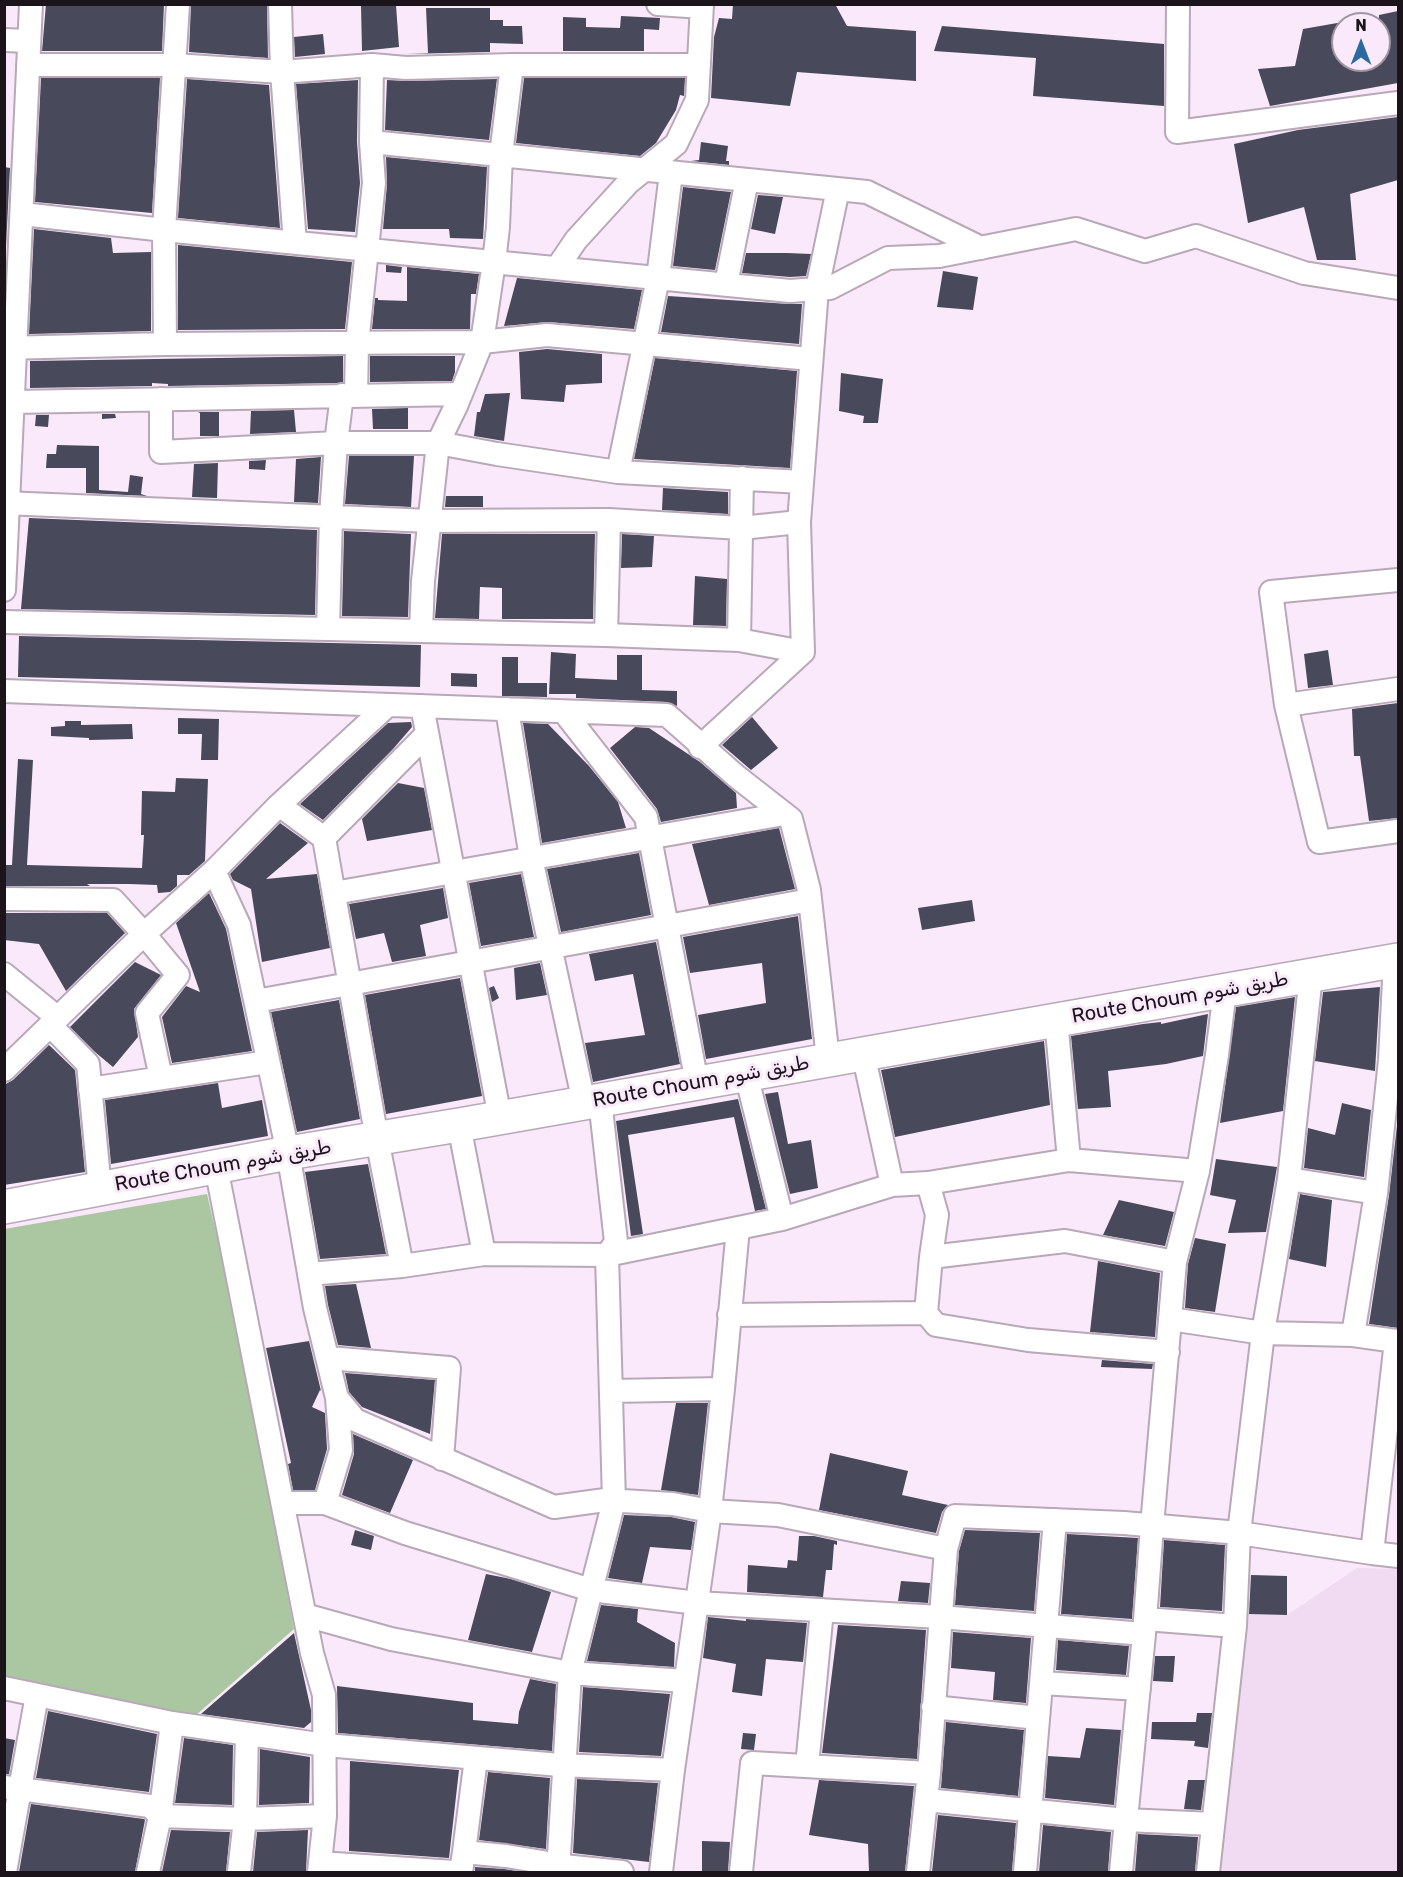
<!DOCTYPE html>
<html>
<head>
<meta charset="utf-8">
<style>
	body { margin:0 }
	#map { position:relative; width:1403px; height:1877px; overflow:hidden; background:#fae9fb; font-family:Rubik,sans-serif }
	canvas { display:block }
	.frame { position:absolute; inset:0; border:6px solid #1b151b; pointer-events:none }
	.north { position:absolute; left:1331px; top:12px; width:60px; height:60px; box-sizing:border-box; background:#fae9fb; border:2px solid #a194a1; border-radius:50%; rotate:0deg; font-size:16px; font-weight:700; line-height:24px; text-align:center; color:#1b151b }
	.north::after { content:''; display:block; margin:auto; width:21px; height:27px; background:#2c69a0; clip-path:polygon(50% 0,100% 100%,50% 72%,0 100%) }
</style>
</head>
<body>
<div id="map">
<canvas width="1403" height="1877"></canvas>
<div class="frame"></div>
<div class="north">N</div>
</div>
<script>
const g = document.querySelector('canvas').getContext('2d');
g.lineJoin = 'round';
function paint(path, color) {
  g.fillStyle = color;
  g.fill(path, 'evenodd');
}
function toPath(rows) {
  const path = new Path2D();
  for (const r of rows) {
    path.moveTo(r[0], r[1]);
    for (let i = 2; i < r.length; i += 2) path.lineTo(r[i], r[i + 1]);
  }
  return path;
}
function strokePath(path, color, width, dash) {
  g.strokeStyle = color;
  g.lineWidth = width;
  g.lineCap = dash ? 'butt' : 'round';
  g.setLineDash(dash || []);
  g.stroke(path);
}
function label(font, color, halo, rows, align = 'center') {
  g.font = font + ' Rubik,Cairo,sans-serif';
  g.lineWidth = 6;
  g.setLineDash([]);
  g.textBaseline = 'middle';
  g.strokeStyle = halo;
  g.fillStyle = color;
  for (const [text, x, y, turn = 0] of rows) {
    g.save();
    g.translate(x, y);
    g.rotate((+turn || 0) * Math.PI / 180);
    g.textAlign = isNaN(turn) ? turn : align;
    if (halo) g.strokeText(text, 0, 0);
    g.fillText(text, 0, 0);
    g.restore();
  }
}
paint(toPath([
	[1357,1568,1398,1569,1398,1872,1220,1872,1247,1613,1287,1615]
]), '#f1dbf2');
paint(toPath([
	[207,1194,234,1309,294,1629,195,1716,5,1683,4,1229]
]), '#aac7a2');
paint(toPath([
	[46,4,164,4,162,51,42,51],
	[191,4,267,4,268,58,189,52],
	[733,4,835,4,847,26,916,31,916,81,797,72,790,106,711,98,714,37,719,18,732,19],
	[396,5,399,47,362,51,361,6],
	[426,8,490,8,490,20,503,20,503,26,522,26,523,44,490,43,490,52,406,54,428,53],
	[1398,11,1398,83,1270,106,1258,69,1295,66,1303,29,1343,22,1343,60,1379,60,1379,15],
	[621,16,660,18,659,30,644,29,644,51,563,51,563,17,586,18,586,27,620,28],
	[942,26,1164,44,1164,106,1033,96,1036,58,934,51],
	[323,34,325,54,295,57,294,37],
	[41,78,160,78,152,213,35,202],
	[524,78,685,78,684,96,680,95,676,110,656,143,640,156,516,143],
	[187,79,269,85,280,228,178,218],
	[497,79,489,140,385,130,387,80,406,81],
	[358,80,357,142,360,183,355,232,308,229,296,84],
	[1398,117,1398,180,1350,194,1356,260,1317,260,1304,207,1248,223,1234,144,1298,130],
	[701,142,728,146,726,161,729,161,729,165,691,161,699,160],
	[386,157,487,167,483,239,450,238,449,229,383,229,387,184],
	[4,167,10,168,4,286],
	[683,187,731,192,715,270,673,266],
	[758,195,783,197,775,234,751,229],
	[34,229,111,238,113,253,151,252,151,331,29,334],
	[178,245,352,262,345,329,178,330],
	[746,253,787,253,811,254,806,276,790,277,742,273],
	[386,265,402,267,401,273,386,272],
	[407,267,479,274,476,294,471,294,470,329,372,329,375,298,378,298,378,300,407,301],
	[943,271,978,277,973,310,937,307],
	[517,278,642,290,634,329,548,322,504,326],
	[668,296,789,304,802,304,799,344,661,332],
	[547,349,602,354,602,383,566,385,564,402,521,399,519,352],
	[343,356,343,382,337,383,168,386,168,384,152,383,152,386,30,388,30,361],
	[370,356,455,356,455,372,452,381,370,382],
	[655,358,797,371,790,468,634,459],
	[841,373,883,379,878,423,863,423,864,416,839,411],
	[510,393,504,441,474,436,477,412,480,412,485,394],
	[408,408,408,429,373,429,372,409],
	[294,410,296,432,250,434,251,411],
	[198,412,219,412,219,436,200,436,200,413],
	[102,414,115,414,116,418,102,419],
	[36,415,49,415,48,427,35,426],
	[57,445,99,446,99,490,128,492,130,475,143,477,141,494,147,496,86,493,86,468,46,468,47,454,56,454],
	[349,456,414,456,411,507,345,504],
	[321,457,318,503,294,502,296,459],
	[266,460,265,470,249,469,249,461],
	[218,463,217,498,192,497,194,464],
	[663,488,728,492,728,514,662,510],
	[446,496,483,496,483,507,445,507],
	[29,518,317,530,315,615,21,609],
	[344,531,411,534,408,617,342,616],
	[442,534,595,534,593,619,502,619,502,588,480,587,479,619,435,618],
	[622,534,654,536,652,567,621,568],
	[695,576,727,579,726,626,693,625],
	[19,636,421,645,420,687,18,677],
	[1328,650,1333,685,1308,688,1304,654],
	[551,652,576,654,575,678,617,680,617,655,642,655,642,690,677,691,677,706,667,702,576,698,576,694,549,694],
	[502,657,518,657,518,683,547,683,547,697,502,696],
	[451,673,477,674,477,687,451,686],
	[1398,703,1398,818,1369,821,1360,756,1354,756,1352,709],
	[752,717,778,748,751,770,722,745],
	[178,718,219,719,218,760,201,760,202,734,178,734],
	[65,721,81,721,81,725,132,724,133,739,89,740,89,738,51,736,51,727,65,726],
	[411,722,412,727,393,749,323,820,300,804,388,723],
	[523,723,548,724,589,766,618,802,626,828,542,843],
	[635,727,649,728,700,762,736,793,737,808,661,822,657,809,610,748],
	[18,759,33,760,27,865,142,868,144,835,141,835,142,791,175,792,176,778,208,779,205,861,189,875,177,875,177,886,170,892,158,893,157,885,129,884,87,884,90,886,4,886,4,865,12,865],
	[398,783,424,788,432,830,367,841,362,819],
	[280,823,308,843,266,879,317,874,330,948,262,962,251,889,233,880,230,874],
	[779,828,795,889,709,905,692,844],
	[639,853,651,915,561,932,547,869],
	[521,874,534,937,481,946,469,883],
	[443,888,448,918,420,925,426,956,392,962,384,933,356,939,349,904],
	[209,893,226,929,252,1051,172,1063,162,1017,186,986,200,992,176,923],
	[972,900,975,921,922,930,918,908],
	[4,913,107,913,125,933,66,991,39,944,4,940],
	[798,916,812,1039,706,1059,698,1015,766,1003,762,963,690,973,683,937],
	[656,942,680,1064,593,1082,585,1043,645,1035,633,974,595,981,589,954],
	[135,962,161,975,134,1009,138,1037,113,1067,95,1052,70,1027],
	[540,963,547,995,516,1000,514,968],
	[460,978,482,1096,386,1114,365,995],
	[494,986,499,998,492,1002,489,988],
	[1380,987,1375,1071,1315,1061,1323,992],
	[1295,997,1283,1111,1220,1123,1236,1007],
	[339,1000,360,1119,297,1132,271,1012],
	[1208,1014,1203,1056,1166,1064,1108,1071,1111,1107,1078,1109,1071,1036,1143,1024,1161,1022,1161,1024],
	[1044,1041,1050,1105,895,1137,881,1070],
	[49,1045,75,1070,85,1172,4,1185,4,1085,13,1080],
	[218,1083,222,1108,262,1100,268,1136,111,1164,105,1100],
	[778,1092,788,1144,811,1140,818,1188,790,1194,765,1094],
	[738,1099,766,1209,755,1211,734,1117,628,1135,643,1234,631,1236,616,1121],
	[1342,1103,1371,1110,1364,1177,1304,1168,1308,1128,1335,1135],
	[1398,1117,1398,1328,1369,1324,1389,1195],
	[1216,1159,1277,1167,1266,1232,1228,1233,1236,1200,1210,1195],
	[368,1164,386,1254,320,1259,305,1172],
	[1300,1194,1332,1200,1326,1267,1289,1259],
	[1119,1200,1174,1212,1165,1246,1103,1235],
	[1195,1238,1226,1244,1215,1312,1185,1308,1188,1264],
	[1098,1261,1160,1273,1155,1337,1090,1332],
	[356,1284,371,1348,338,1345,328,1305,325,1286],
	[309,1341,321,1391,320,1390,312,1407,325,1413,327,1449,315,1490,293,1490,288,1464,291,1463,266,1348],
	[1102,1360,1153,1364,1152,1369,1101,1367],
	[345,1373,435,1380,430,1434,362,1407,349,1392],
	[676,1403,708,1403,698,1495,661,1490],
	[353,1434,413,1460,390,1513,342,1495,354,1454],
	[830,1453,908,1471,902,1495,948,1505,942,1512,936,1533,819,1510],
	[624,1515,671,1517,695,1522,691,1550,650,1547,642,1583,608,1578],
	[355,1530,374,1536,371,1550,351,1545],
	[965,1530,1040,1533,1034,1611,955,1605,959,1551],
	[1067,1534,1138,1538,1132,1619,1061,1614],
	[799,1536,814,1536,837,1541,837,1545,834,1544,832,1570,826,1570,823,1597,747,1592,748,1565,787,1568,788,1560,797,1561],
	[1164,1540,1225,1545,1222,1611,1160,1607],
	[486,1574,511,1579,551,1592,532,1652,468,1640],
	[1251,1575,1287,1576,1287,1615,1249,1614],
	[901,1581,930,1583,928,1603,898,1601],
	[601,1605,638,1609,637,1622,675,1643,674,1667,587,1661],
	[708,1617,746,1621,746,1619,807,1623,803,1662,766,1659,762,1696,732,1692,736,1664,703,1658],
	[838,1625,926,1630,917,1759,822,1753],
	[953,1632,1031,1638,1026,1703,993,1700,995,1672,951,1668],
	[294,1633,311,1710,311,1722,304,1728,201,1714],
	[1058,1640,1129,1646,1126,1675,1056,1670],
	[1155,1656,1175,1656,1173,1682,1153,1681],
	[530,1679,556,1684,552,1751,338,1733,337,1686,473,1703,473,1720,518,1724,519,1712],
	[583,1687,670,1694,661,1756,579,1752],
	[48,1711,157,1734,149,1792,36,1778],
	[1197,1713,1212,1713,1208,1748,1194,1746,1195,1741,1151,1739,1152,1722,1196,1722],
	[946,1722,1024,1730,1018,1796,941,1788],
	[1086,1728,1121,1730,1114,1805,1045,1798,1048,1756,1080,1758],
	[743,1733,756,1734,754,1750,741,1749],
	[4,1738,15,1740,9,1774,4,1774],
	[184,1738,233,1745,232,1805,175,1803],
	[260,1749,310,1757,309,1803,259,1805],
	[350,1761,459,1770,449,1858,349,1851],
	[488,1772,550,1778,546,1849,479,1840],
	[577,1779,658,1783,649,1862,573,1853],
	[819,1780,914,1786,905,1872,869,1872,868,1844,809,1835],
	[1188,1780,1205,1780,1201,1810,1184,1809],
	[31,1804,144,1819,145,1820,135,1872,19,1872],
	[938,1815,1016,1823,1012,1872,932,1872],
	[1043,1825,1111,1832,1108,1872,1039,1872],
	[171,1830,230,1832,226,1872,162,1872],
	[308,1830,306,1872,253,1872,257,1832],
	[1138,1834,1198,1837,1195,1872,1135,1872],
	[702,1841,730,1842,728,1872,702,1872],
	[475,1867,504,1869,523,1872,475,1872]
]), '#48495a');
const minor = toPath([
	[280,4,282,72,295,243],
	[658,4,702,7],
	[1178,4,1177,132,1398,103],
	[4,40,29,41],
	[28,65,174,65,282,72,372,65,406,68,512,65,699,65],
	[371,142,867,192,981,248],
	[22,214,164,230,790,291,830,288,888,258,939,256,1076,229,1145,251,1196,236,1304,273,1398,288],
	[557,268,576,240,628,183,676,144,697,100,702,4],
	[726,284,747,180],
	[165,344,164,230,178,4],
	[4,348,165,344,482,342,547,335,811,359],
	[356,395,357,344,374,183,371,142,372,65],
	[161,399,161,452,336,443,342,395],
	[13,402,461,394],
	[618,472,658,278,671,173],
	[4,503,430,521,609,520,741,528,799,522,817,289,838,189],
	[1398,580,1271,592,1286,705,1398,689],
	[4,590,31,4],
	[4,622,606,635,739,640,803,652,799,522],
	[328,629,331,516,336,443,438,443,497,454,618,472,802,482],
	[421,631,423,581,438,443,456,406,482,342,494,262,498,227,501,155,512,65],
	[606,635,609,520],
	[739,640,742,478],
	[4,691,667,715,736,776,791,819,809,890,828,1059],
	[1286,705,1319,842,1398,831],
	[422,706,500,1118],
	[507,709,531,858,584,1103],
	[564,712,646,817,697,1083],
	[700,747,803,652],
	[279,805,324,838,377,1139,402,1266,484,1254],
	[324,838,427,734],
	[214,871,239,925,288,1153,315,1308,337,1398,355,1420,554,1507,605,1500,673,1504,710,1511,778,1515,946,1549],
	[334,893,784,814],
	[4,899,113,900,144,934,178,975,147,1013,161,1078],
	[4,974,58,1018],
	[256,1001,810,900],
	[51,1026,88,1064,100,1189],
	[4,1070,144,934,214,871,279,805,388,705],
	[90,1089,268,1062],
	[459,1125,484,1254,607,1255,782,1219,746,1074],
	[1069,1160,1198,1171,1217,1055,1225,990],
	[216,1167,312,1653,324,1695,325,1816,319,1872],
	[1289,1179,1376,1193],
	[928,1183,937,1215,931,1257,1065,1241,1175,1262,1198,1171],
	[892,1185,928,1183,1069,1160,1056,1019],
	[782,1219,892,1185,863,1053],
	[309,1274,402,1266],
	[926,1313,931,1257],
	[729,1315,926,1313,936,1325,1028,1340,1168,1352],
	[1170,1319,1263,1333,1353,1335],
	[328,1358,449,1368,442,1459],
	[611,1391,723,1389,738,1228],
	[283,1503,325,1503,341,1450,337,1398],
	[325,1503,405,1533,591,1590,697,1603,940,1617,1144,1634,1152,1526,1175,1262],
	[1372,1553,1398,1556],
	[305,1615,391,1639,570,1673,614,1501,607,1255,616,1242,600,1100],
	[1145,1619,1235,1626],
	[1144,1634,1126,1820,1213,1824],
	[1042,1683,1139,1689],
	[4,1688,172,1723,325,1745,560,1765,673,1770,710,1511,723,1389],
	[933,1707,1038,1718],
	[807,1766,822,1610],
	[4,1787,150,1806,160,1816,245,1819,325,1816],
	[926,1800,1126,1820,1121,1872],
	[464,1852,476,1758],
	[320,1863,454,1872],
	[5,1872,37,1695],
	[148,1872,160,1816,172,1723],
	[239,1872,245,1819,247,1734],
	[461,1872,464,1852,506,1856,573,1867,622,1872],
	[558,1872,570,1673,685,1681],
	[661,1872,673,1770],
	[741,1872,752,1763,929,1773],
	[918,1872,929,1773,946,1549,955,1516,1124,1523,1239,1533,1372,1553,1396,1341,1353,1335,1376,1193,1390,1060,1395,960],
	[1025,1872,1055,1520],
	[1208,1872,1235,1626,1239,1533,1263,1333,1289,1179,1311,975]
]);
const highway = toPath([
	[4,1207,288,1153,459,1125,1398,960]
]);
strokePath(minor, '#b8a8b8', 26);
strokePath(highway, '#b8a8b8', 36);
strokePath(minor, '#fff', 22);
strokePath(highway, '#fff', 33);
label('20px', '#1b151b', '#fae9fb', [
	["Route Choum طريق شوم",1180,998,-10],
	["Route Choum طريق شوم",701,1082,-10],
	["Route Choum طريق شوم",223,1166,-10]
]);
</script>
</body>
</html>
